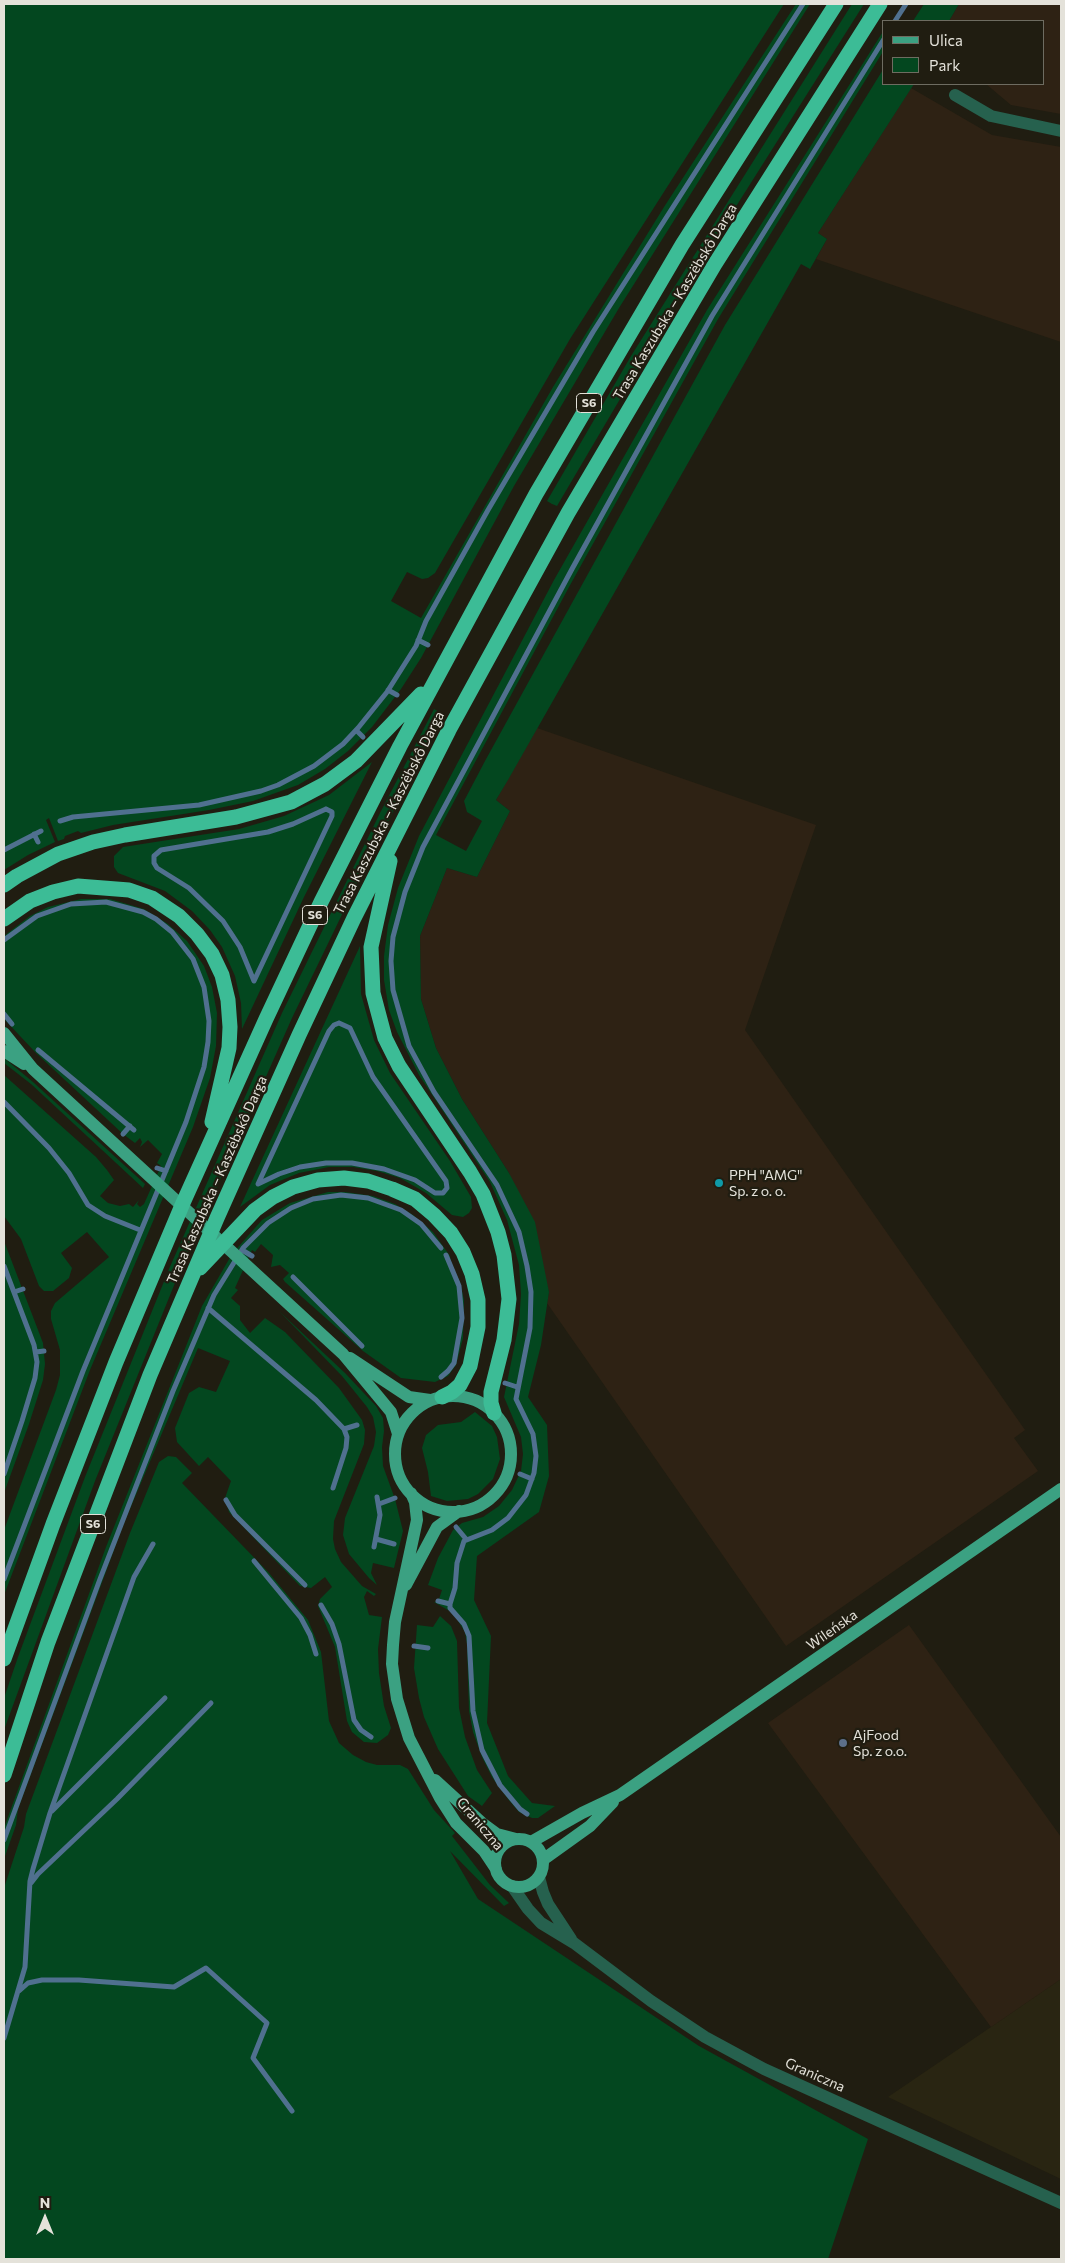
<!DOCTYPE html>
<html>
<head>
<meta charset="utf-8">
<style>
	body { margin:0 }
	#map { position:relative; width:1065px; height:2263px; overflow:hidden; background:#201d11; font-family:Commissioner,sans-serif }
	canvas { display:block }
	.frame { position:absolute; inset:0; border:5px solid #e4e2da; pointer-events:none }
	.legend { position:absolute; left:882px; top:20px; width:162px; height:65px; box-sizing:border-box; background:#201d11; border:1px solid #6e6c61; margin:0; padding:6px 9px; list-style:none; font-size:15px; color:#e4e2da }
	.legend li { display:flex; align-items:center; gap:10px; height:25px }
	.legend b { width:25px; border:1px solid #6e6c61 }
	.north { position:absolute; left:20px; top:2193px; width:50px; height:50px; -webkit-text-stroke:4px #201d11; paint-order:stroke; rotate:0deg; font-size:14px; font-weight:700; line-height:20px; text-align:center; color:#e4e2da }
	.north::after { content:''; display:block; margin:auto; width:18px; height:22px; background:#e4e2da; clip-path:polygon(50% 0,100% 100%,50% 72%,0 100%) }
</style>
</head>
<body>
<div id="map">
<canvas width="1065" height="2263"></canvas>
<div class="frame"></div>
<ul class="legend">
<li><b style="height:6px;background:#3ba182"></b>Ulica</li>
<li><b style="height:14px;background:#03471f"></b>Park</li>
</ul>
<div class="north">N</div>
</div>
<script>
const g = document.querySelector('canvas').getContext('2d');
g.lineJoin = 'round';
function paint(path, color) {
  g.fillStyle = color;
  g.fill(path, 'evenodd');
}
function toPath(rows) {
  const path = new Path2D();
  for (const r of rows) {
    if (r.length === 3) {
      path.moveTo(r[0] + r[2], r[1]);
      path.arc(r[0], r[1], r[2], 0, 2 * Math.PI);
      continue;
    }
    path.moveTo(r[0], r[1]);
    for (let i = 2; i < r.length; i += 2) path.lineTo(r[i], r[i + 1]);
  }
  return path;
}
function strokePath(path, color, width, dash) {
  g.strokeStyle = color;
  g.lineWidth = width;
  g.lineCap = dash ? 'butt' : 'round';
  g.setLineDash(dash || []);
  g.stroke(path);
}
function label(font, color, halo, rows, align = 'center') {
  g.font = font + ' Commissioner,sans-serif';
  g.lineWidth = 4.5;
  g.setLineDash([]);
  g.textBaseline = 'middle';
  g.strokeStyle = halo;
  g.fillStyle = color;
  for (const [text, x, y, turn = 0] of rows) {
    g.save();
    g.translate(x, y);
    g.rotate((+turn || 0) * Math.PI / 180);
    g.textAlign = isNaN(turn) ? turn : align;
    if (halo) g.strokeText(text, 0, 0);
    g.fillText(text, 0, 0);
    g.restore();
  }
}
paint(toPath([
	[1061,1979,1061,2179,888,2097,991,2027]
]), '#292512');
paint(toPath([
	[959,4,1061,4,1061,114,1011,105,986,84,1044,84,1044,21,949,21],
	[911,88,992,135,1061,147,1061,342,816,259,827,239,818,233],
	[537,728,816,825,745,1030,1025,1430,1014,1438,1038,1471,786,1646,547,1303,549,1292,509,1173,462,1099,436,1048,421,999,420,936,447,868,477,877,510,811,496,800],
	[909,1625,1061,1837,1061,1979,991,2027,768,1723]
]), '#2e2214');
paint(toPath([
	[4,4,784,4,570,339,435,573,428,578,422,579,407,572,391,601,421,618,553,387,664,207,796,4,810,4,619,308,514,486,421,658,401,689,372,727,348,751,325,769,298,785,253,801,209,810,113,825,81,833,78,831,65,836,64,839,58,841,49,818,46,820,55,842,28,855,4,870],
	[852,4,864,4,699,265,557,506,552,504,547,501,631,356],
	[924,4,959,4,949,21,913,21],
	[884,30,884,50,718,319,569,587,436,835,466,851,482,821,467,812,464,801,485,761,725,325,884,68,884,84,914,84,818,233,827,239,810,269,801,264,508,780,496,800,510,811,477,877,447,868,420,936,421,999,436,1048,462,1099,509,1173,535,1222,549,1292,541,1345,528,1397,547,1425,549,1476,539,1512,477,1556,474,1600,491,1636,487,1723,508,1776,532,1803,555,1806,538,1818,532,1818,519,1812,508,1799,492,1777,482,1757,473,1732,469,1711,467,1644,465,1632,453,1613,434,1602,438,1602,442,1590,428,1585,438,1558,453,1530,462,1523,483,1517,499,1506,512,1490,521,1471,523,1454,521,1437,504,1397,519,1324,521,1294,519,1265,507,1220,490,1182,419,1075,397,1032,389,1010,384,980,384,956,388,925,398,888,419,836,554,580,707,310],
	[434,709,443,714,364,869,292,1018,179,1273,95,1481,4,1730,4,1698,18,1657,85,1477,169,1269,282,1013,380,813],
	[372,762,304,897,242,1029,241,1003,235,976,222,947,210,930,192,911,165,891,118,873,114,867,114,856,123,847,239,829,284,816,329,795],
	[81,899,110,899,144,909,168,924,187,941,204,966,212,987,217,1013,216,1046,210,1078,193,1127,90,1370,4,1595,4,1530,56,1390,60,1375,60,1350,51,1319,51,1311,55,1303,109,1257,87,1232,61,1253,72,1268,69,1278,53,1291,44,1291,39,1286,21,1239,4,1216,4,1075,96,1157,107,1170,114,1180,100,1196,108,1203,120,1206,129,1204,133,1207,139,1200,137,1204,140,1207,144,1204,161,1166,157,1163,162,1154,148,1140,140,1147,142,1142,140,1138,135,1143,123,1134,36,1053,4,1019,4,936,30,916,48,907],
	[360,946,361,994,374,1040,390,1073,450,1161,471,1197,472,1208,469,1213,463,1217,452,1215,426,1193,400,1178,377,1171,353,1167,329,1167,299,1173,270,1185,240,1207],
	[4,1058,33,1082,145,1184,143,1188,31,1084,4,1063],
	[328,1192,345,1192,373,1196,395,1204,413,1215,433,1232,450,1256,451,1263,460,1282,464,1300,463,1338,456,1365,448,1376,435,1382,401,1378,363,1351,285,1282,283,1279,289,1273,280,1265,271,1267,273,1255,261,1244,255,1252,252,1250,235,1288,238,1290,231,1298,240,1306,240,1320,250,1333,265,1318,285,1332,339,1388,362,1420,365,1430,364,1444,334,1521,333,1539,335,1549,341,1562,362,1586,376,1594,374,1596,367,1591,364,1597,369,1615,382,1617,378,1649,379,1673,384,1706,391,1728,388,1735,377,1743,364,1742,352,1732,347,1721,335,1647,318,1606,320,1599,332,1587,325,1577,311,1588,300,1586,229,1512,225,1498,231,1481,208,1457,199,1466,177,1442,175,1428,189,1393,199,1387,216,1392,230,1361,198,1348,124,1523,18,1809,16,1825,4,1859,4,1828,106,1547,202,1306,232,1254,262,1220,290,1203],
	[4,1241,43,1343,45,1364,43,1380,29,1424,4,1493],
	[279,1311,345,1373,376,1406,383,1418,384,1431,382,1447,383,1466,395,1499,403,1531,394,1568,373,1563,371,1573,377,1585,369,1578,349,1554,343,1535,345,1518,374,1446,376,1432,373,1417,367,1407,342,1376],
	[475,1412,492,1426,497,1437,500,1459,493,1479,478,1494,468,1499,447,1501,431,1496,428,1472,422,1448,426,1435,438,1425,461,1422],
	[168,1456,176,1457,192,1473,182,1483,269,1573,308,1620,321,1652,329,1721,339,1743,353,1755,366,1762,377,1765,400,1765,408,1769,434,1810,455,1833,452,1836,490,1885,509,1903,504,1906,450,1851,478,1899,699,2046,868,2139,828,2259,4,2259,4,1888,24,1827,26,1814,130,1533,159,1462],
	[440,1616,451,1626,457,1641,459,1708,465,1737,477,1770,492,1793,482,1806,468,1796,438,1749,424,1717,419,1698,414,1668,417,1625,433,1627]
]), '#03471f');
strokePath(toPath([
	[895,21,906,4],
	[418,640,428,645],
	[388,690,397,695],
	[356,730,363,737],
	[326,809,332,812,332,816,254,981,240,947,223,921,189,888,157,868,154,863,154,856,161,850,268,832,293,824,326,809],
	[60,821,73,817,199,805,261,791,278,785,314,766,343,744,358,728,387,692,416,646,426,621,488,510,593,332,803,4],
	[34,834,38,842],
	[4,850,41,831],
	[4,940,37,916,71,904,106,902,143,912,156,919,172,932,193,959,204,987,209,1021,208,1042,204,1067,186,1122,83,1371,4,1579],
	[4,1014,12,1024],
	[339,1023,350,1028,373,1077,446,1181,447,1188,443,1193,435,1193,415,1180,384,1169,352,1163,326,1163,300,1167,279,1174,258,1184,329,1031,334,1025,339,1023],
	[38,1050,134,1130],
	[4,1102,49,1148,69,1173,88,1205,105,1216,140,1230],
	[123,1134,130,1126],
	[157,1168,166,1171],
	[242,1250,252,1256],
	[4,1266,34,1345,37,1362,35,1378,22,1421,4,1474],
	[293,1277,362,1346],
	[14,1292,23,1289],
	[208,1308,316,1400,344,1429,347,1437,346,1448,333,1488],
	[36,1352,44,1351],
	[441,1377,448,1371,454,1363,462,1318,459,1286,446,1255],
	[505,1383,517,1387],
	[344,1429,357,1425],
	[520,1474,532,1479],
	[226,1500,235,1515,305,1585],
	[379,1504,395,1498],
	[456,1527,466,1539],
	[376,1539,394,1544],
	[374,1547,380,1515,377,1497],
	[254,1561,301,1618,310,1635,316,1654],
	[438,1601,450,1604],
	[321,1605,332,1624,339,1644,354,1720,361,1730,371,1737],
	[414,1646,428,1648],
	[52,1811,165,1698],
	[527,1814,520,1809,500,1785,482,1750,473,1711,469,1636,464,1624,450,1608,450,1604,455,1588,457,1563,464,1541,492,1530,508,1518,526,1495,534,1473,536,1456,533,1434,516,1399,530,1328,531,1292,527,1266,519,1232,497,1185,434,1092,409,1046,393,990,391,961,393,937,405,892,423,847,572,569,712,316,884,39],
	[4,1840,100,1579,173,1391,214,1295,243,1248,268,1223,291,1208,313,1199,341,1195,368,1198,401,1210,421,1224,441,1248],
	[31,1883,38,1874,117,1799,211,1703],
	[19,1991,28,1983,42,1980,79,1980,174,1987,206,1968,267,2023,253,2058,292,2111],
	[4,2038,25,1967,30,1881,33,1869,50,1813,134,1577,153,1544]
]), '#50708f', 5);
strokePath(toPath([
	[955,95,991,116,1061,131],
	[539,1877,543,1892,548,1904,571,1939],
	[512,1886,528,1909,541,1923,574,1943,651,2001,705,2037,764,2069,1061,2203]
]), '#26614e', 12);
strokePath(toPath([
	[4,1033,33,1069,343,1354,391,1412,398,1434],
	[4,1051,24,1064],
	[350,1358,409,1397,430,1400],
	[453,1454,58],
	[411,1493,415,1502,417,1520,395,1622,393,1645,392,1664,397,1699,409,1738,440,1798,456,1823,484,1851,496,1869],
	[406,1585,437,1527,459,1511],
	[435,1780,482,1823,497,1834,516,1839],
	[519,1863,24],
	[531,1842,582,1813,620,1795,1061,1489],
	[544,1859,590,1826,613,1802]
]), '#3ba182', 12);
strokePath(toPath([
	[390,861,371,947,373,993,385,1038,399,1066,470,1172,483,1194,498,1232,504,1255,509,1299,504,1340,491,1392,491,1403,494,1413],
	[4,885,17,876,58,854,93,842,125,835,236,817,291,802,325,784,356,761,421,694],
	[4,919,30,901,53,892,78,886,129,890,152,898,179,916,197,934,212,954,222,975,228,1000,230,1027,229,1048,212,1122],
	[200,1268,255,1210,273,1197,293,1187,318,1180,344,1178,368,1181,392,1189,415,1199,434,1215,451,1233,463,1252,472,1274,478,1300,478,1327,470,1366,460,1385,452,1392,442,1397],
	[4,1659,53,1524,116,1362,183,1203,266,1019,321,902,400,746,536,494,682,245,836,4],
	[4,1775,48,1642,150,1375,217,1218,299,1035,354,918,449,730,568,513,715,264,880,4]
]), '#3cbc96', 15);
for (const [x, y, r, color] of [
	[719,1183,5,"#0f9aa8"],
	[843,1743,5,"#5c6f8a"]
]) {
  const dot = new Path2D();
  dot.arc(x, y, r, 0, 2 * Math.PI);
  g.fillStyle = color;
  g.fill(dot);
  strokePath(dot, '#201d11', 2);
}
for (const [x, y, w] of [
	[589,403,25],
	[315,915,25],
	[93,1524,25]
]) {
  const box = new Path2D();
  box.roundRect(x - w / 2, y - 9.5, w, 19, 4);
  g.fillStyle = '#201d11';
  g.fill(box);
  strokePath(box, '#e4e2da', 1);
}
label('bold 12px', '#e4e2da', null, [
	["S6",589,403],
	["S6",315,915],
	["S6",93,1524]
]);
label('14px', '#e4e2da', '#201d11', [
	["Trasa Kaszubska – Kaszëbskô Darga",675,302,-59],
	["Trasa Kaszubska – Kaszëbskô Darga",389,813,-63],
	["Trasa Kaszubska – Kaszëbskô Darga",217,1180,-66],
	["Wileńska",832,1630,-35],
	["Graniczna",480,1824,50],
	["Graniczna",815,2075,24]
]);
label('14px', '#e4e2da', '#201d11', [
	["PPH \"AMG\"",729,1175],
	["Sp. z o. o.",729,1191],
	["AjFood",853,1735],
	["Sp. z o.o.",853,1751]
], 'left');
</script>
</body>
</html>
